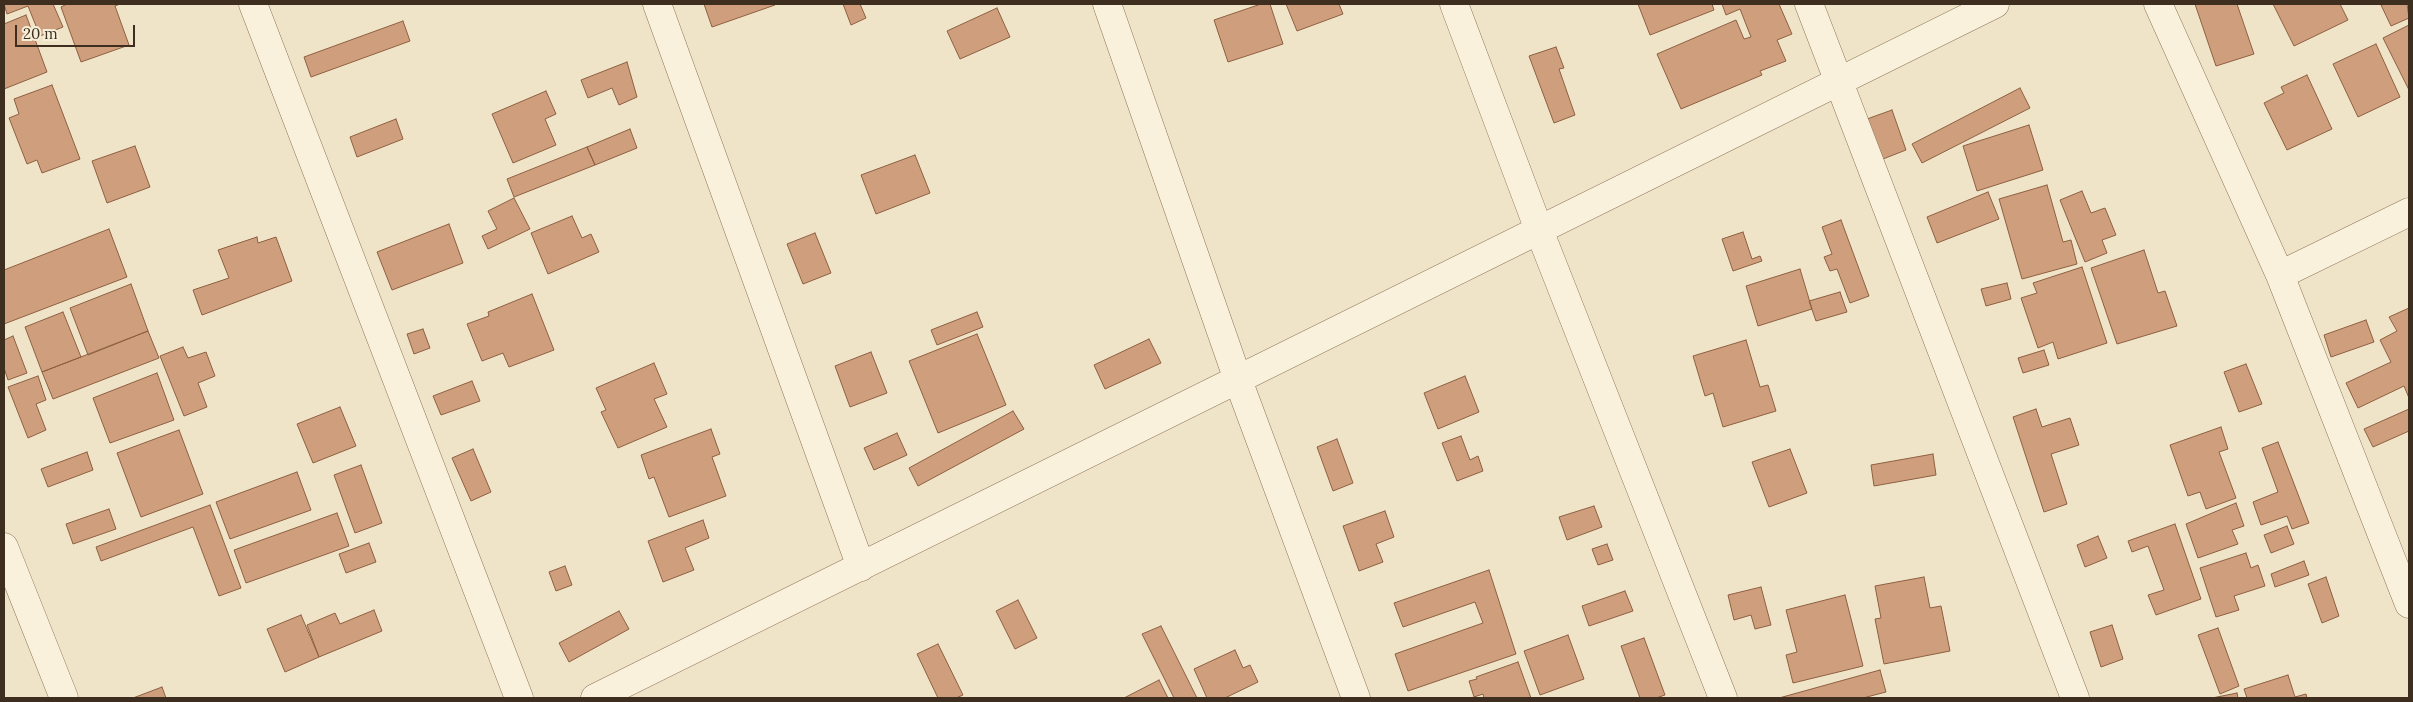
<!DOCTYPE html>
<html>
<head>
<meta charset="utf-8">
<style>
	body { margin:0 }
	#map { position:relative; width:2413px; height:702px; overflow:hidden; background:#f0e4c8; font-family:Lora,serif }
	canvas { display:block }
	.frame { position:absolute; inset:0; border:5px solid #3d2e20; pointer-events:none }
	.scale { position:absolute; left:15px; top:25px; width:120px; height:22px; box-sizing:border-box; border:2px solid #3d2e20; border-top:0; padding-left:6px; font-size:15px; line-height:18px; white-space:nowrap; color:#3d2e20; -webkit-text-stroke:4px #f7eed8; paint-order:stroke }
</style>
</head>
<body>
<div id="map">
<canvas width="2413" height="702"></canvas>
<div class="frame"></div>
<div class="scale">20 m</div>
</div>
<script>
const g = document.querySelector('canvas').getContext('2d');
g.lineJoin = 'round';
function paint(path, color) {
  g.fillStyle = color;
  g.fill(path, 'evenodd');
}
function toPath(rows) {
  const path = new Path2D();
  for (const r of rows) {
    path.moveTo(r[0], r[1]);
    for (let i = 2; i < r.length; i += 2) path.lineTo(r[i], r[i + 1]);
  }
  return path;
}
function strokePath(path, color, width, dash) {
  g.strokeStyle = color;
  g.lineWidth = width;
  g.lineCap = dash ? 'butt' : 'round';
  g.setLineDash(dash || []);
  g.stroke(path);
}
const building = toPath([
	[4,4,53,4,63,27,40,36,28,6,7,14,4,4],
	[67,4,120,4,115,6,129,45,81,62,61,7,67,4],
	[704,4,774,4,775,5,712,27,704,4],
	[843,4,860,4,866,18,851,25,843,4],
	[1261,4,1270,4,1283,44,1228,62,1214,20,1261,4],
	[1286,4,1339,4,1343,14,1297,31,1286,4],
	[1638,4,1712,4,1714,10,1650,35,1638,4],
	[1722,4,1779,4,1792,34,1777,40,1786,61,1760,71,1762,75,1681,109,1657,54,1736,20,1744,39,1751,37,1740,9,1726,15,1722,4],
	[2195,4,2237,4,2254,54,2216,66,2195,4],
	[2273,4,2340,4,2348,20,2294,46,2273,4],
	[2385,4,2407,4,2409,18,2391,26,2381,5,2385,4],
	[997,8,1010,37,960,59,947,31,997,8],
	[26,15,47,72,4,89,4,24,26,15],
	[403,21,410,41,311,77,304,57,403,21],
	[2409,25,2409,90,2383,38,2409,25],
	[2376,44,2400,97,2358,117,2333,64,2376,44],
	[1556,47,1564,68,1559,69,1575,115,1554,123,1529,56,1556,47],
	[627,62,637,97,619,105,612,88,588,98,581,80,627,62],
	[2307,75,2332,129,2287,150,2264,103,2284,93,2281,87,2307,75],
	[52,85,80,159,42,173,37,160,27,164,9,118,19,114,14,99,52,85],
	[2020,88,2030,108,1922,163,1912,144,2020,88],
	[546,91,556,114,545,119,556,145,513,163,492,114,546,91],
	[1892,110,1906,150,1883,159,1867,119,1892,110],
	[396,119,403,139,357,157,350,137,396,119],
	[2029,125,2043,170,1977,191,1963,146,2029,125],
	[630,129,637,148,595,165,587,147,630,129],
	[135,146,150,187,107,203,92,161,135,146],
	[587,147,595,165,514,197,507,179,587,147],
	[915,155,930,193,876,214,861,175,915,155],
	[2047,185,2063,242,2071,240,2077,264,2022,279,1999,199,2047,185],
	[2082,191,2091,213,2105,208,2116,235,2102,240,2107,253,2085,262,2060,200,2082,191],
	[1988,192,1999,219,1937,243,1927,217,1988,192],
	[514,198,530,229,488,249,482,236,497,229,488,211,514,198],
	[572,216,582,238,591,234,599,252,548,274,531,233,572,216],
	[1841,220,1869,296,1850,303,1837,269,1830,271,1824,257,1832,254,1822,227,1841,220],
	[449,224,463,263,392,290,377,252,449,224],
	[109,229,127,277,4,324,4,270,109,229],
	[1743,232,1752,259,1760,256,1762,261,1733,271,1722,239,1743,232],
	[815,233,831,273,803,284,787,244,815,233],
	[257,237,258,243,276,237,292,281,202,315,193,290,229,278,218,250,257,237],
	[2144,250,2158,293,2165,291,2177,326,2117,344,2091,268,2144,250],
	[2082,267,2107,343,2058,359,2053,342,2038,348,2021,298,2037,293,2033,283,2082,267],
	[1800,269,1812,309,1758,326,1746,286,1800,269],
	[2007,283,2011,299,1986,306,1981,289,2007,283],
	[131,284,148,331,88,355,70,308,131,284],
	[1840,292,1847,312,1816,321,1809,301,1840,292],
	[532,294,554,350,509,367,503,353,482,361,467,324,489,316,488,312,532,294],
	[2409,308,2409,398,2404,386,2358,408,2346,383,2391,362,2380,340,2397,331,2389,317,2409,308],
	[63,312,81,357,42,372,25,327,63,312],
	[977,312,983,327,937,345,931,330,977,312],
	[2366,320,2374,342,2331,357,2324,335,2366,320],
	[423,329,430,348,414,354,407,334,423,329],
	[148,331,159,358,53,399,42,372,148,331],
	[977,334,1006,405,938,433,909,361,977,334],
	[13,336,27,373,8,380,4,368,4,340,13,336],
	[1149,339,1161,363,1105,389,1094,365,1149,339],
	[1746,340,1760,387,1768,385,1776,411,1723,427,1713,393,1705,396,1693,356,1746,340],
	[183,347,188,358,206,352,215,376,198,383,207,407,184,416,160,356,183,347],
	[2044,350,2049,365,2023,373,2018,358,2044,350],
	[871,352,887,393,850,407,835,366,871,352],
	[654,363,667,394,654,399,667,427,618,448,601,412,606,410,596,388,654,363],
	[2246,364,2262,404,2239,412,2224,372,2246,364],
	[157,373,174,420,110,443,93,398,157,373],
	[38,376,46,400,36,404,46,430,28,438,8,387,38,376],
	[1465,376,1479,412,1438,429,1424,393,1465,376],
	[472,381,480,401,441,415,433,396,472,381],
	[340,407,356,446,313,463,297,424,340,407],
	[2036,409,2042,427,2070,418,2079,445,2051,454,2067,504,2044,512,2013,417,2036,409],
	[2409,409,2409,431,2373,447,2364,429,2409,409],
	[1013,411,1024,429,918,486,909,468,1013,411],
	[2221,427,2228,449,2219,452,2236,498,2206,509,2200,492,2188,496,2170,445,2221,427],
	[711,429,720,454,712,457,726,496,669,517,654,477,649,479,641,455,711,429],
	[179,430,203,494,141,517,117,453,179,430],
	[897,433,907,455,874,470,864,448,897,433],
	[1461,436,1470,460,1478,456,1483,471,1457,481,1442,443,1461,436],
	[1337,439,1353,483,1333,491,1317,447,1337,439],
	[2278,442,2309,523,2292,529,2287,516,2261,525,2253,502,2278,492,2262,448,2278,442],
	[473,449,491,492,471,501,452,458,473,449],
	[1790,449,1807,493,1769,507,1752,462,1790,449],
	[87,452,93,470,48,487,41,469,87,452],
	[1933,454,1936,475,1874,486,1871,465,1933,454],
	[361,465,382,523,355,533,334,475,361,465],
	[297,472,311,510,230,539,216,502,297,472],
	[2236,503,2244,526,2232,530,2238,544,2198,558,2186,524,2236,503],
	[210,505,241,588,219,596,193,527,101,561,96,547,210,505],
	[1594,506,1602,527,1567,540,1559,517,1594,506],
	[109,509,116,529,73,544,66,524,109,509],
	[1385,511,1394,537,1376,544,1383,562,1359,571,1343,526,1385,511],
	[337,513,349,546,246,583,234,550,337,513],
	[703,520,709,538,685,548,694,570,663,582,648,541,703,520],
	[2175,524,2201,599,2156,615,2148,595,2164,590,2148,546,2132,552,2128,541,2175,524],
	[2287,526,2294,544,2271,553,2264,535,2287,526],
	[2098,536,2107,558,2085,567,2077,545,2098,536],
	[369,543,376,562,346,573,339,554,369,543],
	[1607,544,1613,560,1598,565,1592,549,1607,544],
	[2246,553,2251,568,2258,565,2265,586,2234,596,2239,610,2216,617,2200,568,2246,553],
	[2304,561,2309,575,2275,587,2271,574,2304,561],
	[565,566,572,585,556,591,549,572,565,566],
	[1489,570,1516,654,1408,691,1395,654,1483,623,1475,602,1403,627,1394,603,1489,570],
	[1924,577,1930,608,1941,606,1950,651,1884,664,1875,619,1881,618,1875,586,1924,577],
	[2326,577,2339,616,2322,623,2308,584,2326,577],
	[1761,587,1771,625,1755,629,1751,615,1734,620,1728,595,1761,587],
	[1625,591,1633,611,1589,626,1582,606,1625,591],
	[1845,595,1863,666,1793,683,1786,655,1797,652,1786,610,1845,595],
	[1018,600,1037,638,1015,649,996,611,1018,600],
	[374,610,382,631,319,657,307,625,335,613,340,624,374,610],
	[619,611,629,629,569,662,559,643,619,611],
	[301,615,319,657,285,672,267,629,301,615],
	[2112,625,2123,659,2101,667,2090,632,2112,625],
	[1161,626,1197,698,1174,698,1142,634,1161,626],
	[2218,628,2239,686,2220,694,2198,635,2218,628],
	[1568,635,1584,679,1540,695,1524,651,1568,635],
	[1644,638,1665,695,1656,698,1640,698,1621,646,1644,638],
	[938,644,963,695,956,698,938,698,917,654,938,644],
	[1235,650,1243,668,1250,665,1258,682,1225,698,1207,698,1194,669,1235,650],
	[1518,662,1531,698,1484,698,1483,694,1474,697,1469,681,1477,679,1476,677,1518,662],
	[1880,670,1886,692,1863,698,1779,698,1880,670],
	[2288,675,2295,697,2306,694,2307,698,2247,698,2244,689,2288,675],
	[1159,680,1168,698,1124,698,1159,680],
	[162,687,166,698,133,698,162,687],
	[2237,693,2238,698,2212,698,2237,693]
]);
paint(building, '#cf9f7d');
strokePath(building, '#8d5f41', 1);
const minor = toPath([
	[253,4,519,698],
	[657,4,861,567],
	[1107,4,1238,380,1356,698],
	[1454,4,1539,230,1723,698],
	[1809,4,2075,698],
	[2158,4,2280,275,2409,604],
	[2280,275,2409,212],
	[4,547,64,698],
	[595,698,1995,4]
]);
strokePath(minor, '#8d765c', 29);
strokePath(minor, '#faf1dc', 28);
</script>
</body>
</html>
